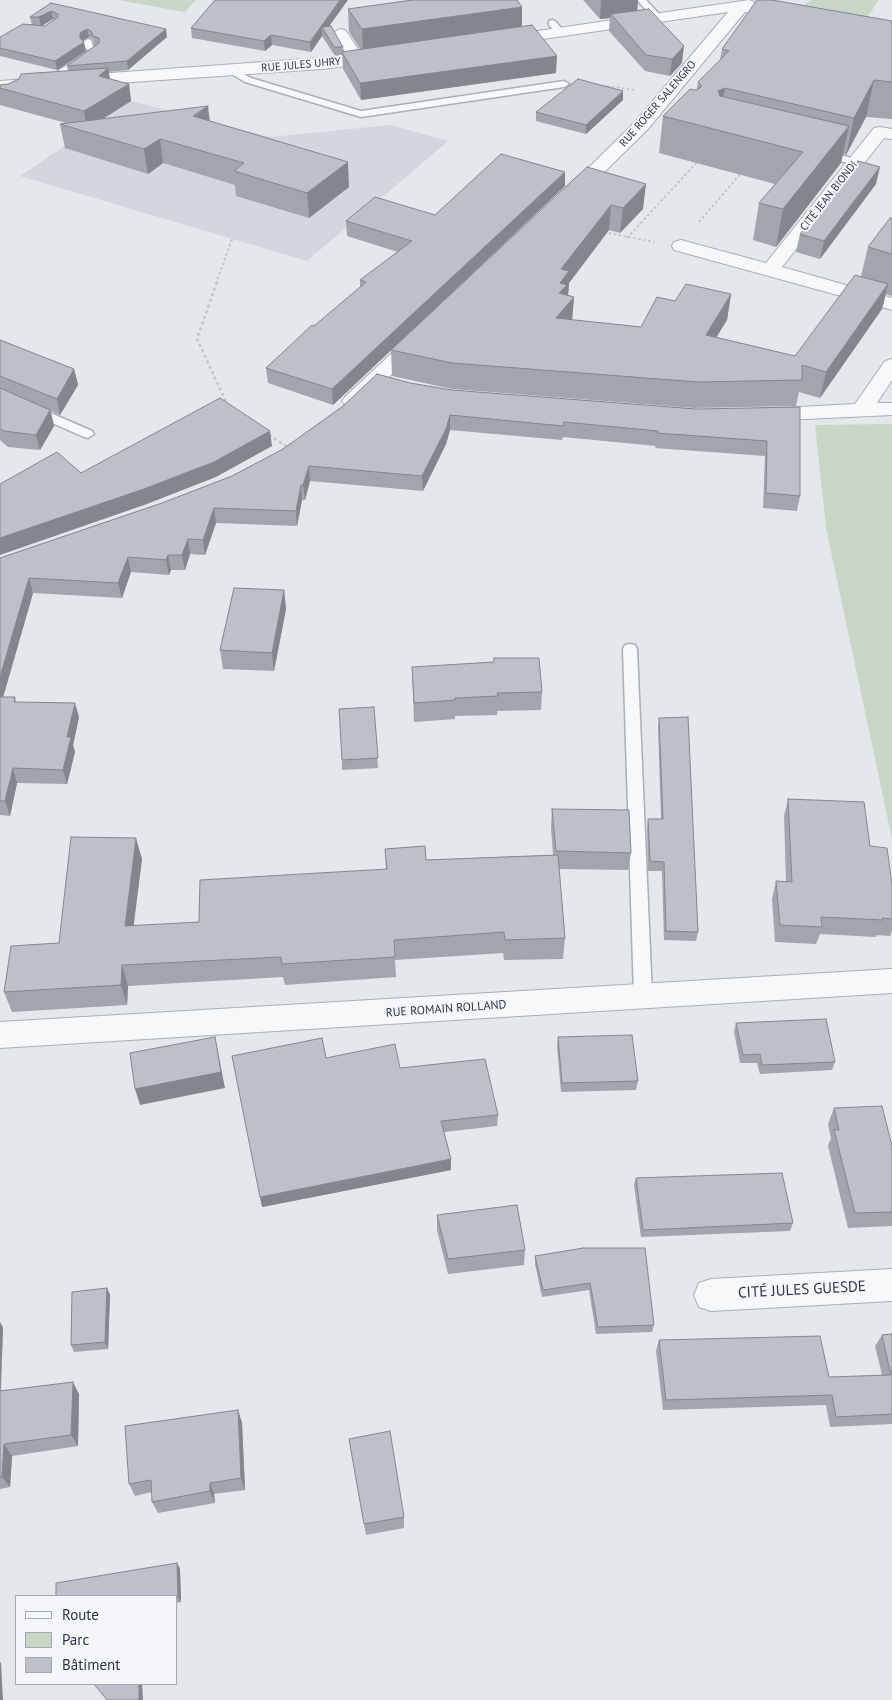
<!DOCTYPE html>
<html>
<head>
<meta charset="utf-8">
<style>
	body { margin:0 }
	#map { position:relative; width:892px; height:1700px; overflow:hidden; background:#e4e7ec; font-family:"PT Sans",sans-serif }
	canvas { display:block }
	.legend { position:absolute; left:15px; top:1595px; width:162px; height:90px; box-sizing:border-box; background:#f4f6f9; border:1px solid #a4a8b1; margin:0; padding:6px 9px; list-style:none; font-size:15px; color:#2b3445 }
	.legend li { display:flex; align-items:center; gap:10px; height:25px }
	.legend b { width:25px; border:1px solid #a4a8b1 }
</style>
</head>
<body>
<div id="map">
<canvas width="892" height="1700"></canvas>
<ul class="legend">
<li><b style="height:6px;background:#f7f8fa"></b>Route</li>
<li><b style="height:14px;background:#c9d6c5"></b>Parc</li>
<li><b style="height:14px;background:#bbc0ca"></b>Bâtiment</li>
</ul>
</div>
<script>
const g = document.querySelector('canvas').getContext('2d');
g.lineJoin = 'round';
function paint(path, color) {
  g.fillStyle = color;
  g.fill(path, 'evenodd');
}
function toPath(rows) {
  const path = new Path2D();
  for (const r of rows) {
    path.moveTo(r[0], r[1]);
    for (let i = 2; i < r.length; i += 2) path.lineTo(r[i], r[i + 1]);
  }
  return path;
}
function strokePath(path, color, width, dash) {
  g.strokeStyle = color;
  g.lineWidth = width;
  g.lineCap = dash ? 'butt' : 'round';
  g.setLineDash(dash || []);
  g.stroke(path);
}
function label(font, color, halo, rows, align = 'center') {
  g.font = font + ' "PT Sans",sans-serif';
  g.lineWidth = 4;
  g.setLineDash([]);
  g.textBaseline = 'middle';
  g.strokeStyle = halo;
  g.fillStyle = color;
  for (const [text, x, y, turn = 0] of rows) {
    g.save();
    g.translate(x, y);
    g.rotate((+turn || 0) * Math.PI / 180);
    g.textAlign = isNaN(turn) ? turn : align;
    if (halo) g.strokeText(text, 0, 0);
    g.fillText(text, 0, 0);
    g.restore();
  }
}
paint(toPath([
	[131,101,271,137,390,125,448,141,307,261,20,176]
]), '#d2d6de');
paint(toPath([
	[118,0,196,0,185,12],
	[812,0,877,0,878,1,867,18,803,11,804,5],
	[892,424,892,839,826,528,815,425]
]), '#c9d6c5');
const service = toPath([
	[637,0,646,0,661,16,661,20,655,20,637,0],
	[552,20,555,21,563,30,563,34,557,34,549,25,549,21,552,20],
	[88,39,91,40,93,46,99,48,99,52,66,74,64,83,58,83,58,71,89,51,83,47,83,42,88,39],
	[233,68,251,78,361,111,564,81,569,84,564,87,361,117,245,82,230,73,228,71,233,68],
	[820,150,860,160,861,162,856,165,816,155,816,151,820,150],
	[0,391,92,431,94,434,88,438,84,437,0,400,0,391],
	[630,644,635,645,637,649,652,996,649,1001,643,1003,637,1001,634,996,623,649,625,645,630,644]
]);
const minor = toPath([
	[749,0,754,2,756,5,793,13,796,16,793,19,788,21,745,12,648,129,575,201,569,202,563,201,560,197,563,193,636,121,728,12,502,45,497,43,494,40,497,37,749,0],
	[341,29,346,31,361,54,380,52,386,54,388,57,386,60,380,62,322,69,0,91,0,81,347,56,333,34,336,31,341,29],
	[880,127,892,129,892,139,884,138,782,267,892,298,892,310,674,250,672,246,674,242,681,240,766,263,874,128,880,127],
	[419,332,426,334,429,338,426,342,359,405,352,407,345,405,342,401,345,397,412,334,419,332],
	[892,359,892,380,877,403,892,403,892,415,763,421,756,419,752,415,756,411,763,409,855,404,885,361,892,359],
	[892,969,892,993,0,1048,0,1022,892,969],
	[892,1269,892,1301,711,1311,699,1307,694,1295,699,1283,711,1279,892,1269]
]);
strokePath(service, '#a9aeb7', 3);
strokePath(minor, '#a9aeb7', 2);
strokePath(toPath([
	[592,84,635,90],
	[699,222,742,172],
	[604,232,654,242],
	[627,238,699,160],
	[216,284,232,239]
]), '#c2c5cb', 2, [2.5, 2.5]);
strokePath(toPath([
	[217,282,197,339,228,406],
	[269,435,289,448]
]), '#c2c5cb', 2.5, [3, 3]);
paint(service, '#f7f8fa');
paint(minor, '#f7f8fa');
paint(toPath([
	[583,0,638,0,637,10,682,63,670,76,645,71,609,31,610,18,600,19],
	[51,3,167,37,128,70,108,72,110,79,129,84,131,101,103,119,210,121,349,187,309,218,236,196,235,185,163,163,148,174,65,148,60,124,66,123,0,105,0,85,8,84,68,71,67,66,96,45,94,45,93,39,89,37,83,41,86,51,57,70,0,56,0,37,32,25,30,17],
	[53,19,54,20,45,26,42,26],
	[348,9,522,27,556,73,361,100,343,69,342,55,335,56,322,36,311,52,272,45,265,51,192,38,191,28,329,26,343,47,344,52,360,49,349,32],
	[892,21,892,119,866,117,846,155,843,154,841,163,776,247,753,240,759,203,775,184,659,153,663,116,697,89,698,82,720,60,722,49],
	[623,100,586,134,536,121,536,112],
	[587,167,643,209,620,233,609,230,569,283,568,295,574,297,572,320,641,327,675,301,731,294,727,320,716,337,795,356,861,276,868,247,892,218,892,295,891,296,886,294,882,309,820,398,799,392,796,406,694,408,452,389,392,376,391,350],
	[876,184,820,259,796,252,800,234],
	[565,186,333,405,268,383,266,368,314,326,360,287,360,280,398,252,347,236,346,221,435,215],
	[0,340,74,369,78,385,60,415,51,411,54,426,40,450,8,447,0,440],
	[410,383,452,390,696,409,800,407,800,496,797,511,763,508,765,456,655,448,656,446,563,437,562,440,450,430,446,444,423,491,310,481,305,500,302,500,297,526,216,523,205,555,190,554,185,570,171,570,169,575,131,572,122,598,33,593,3,697,15,697,16,702,79,717,73,745,75,752,67,784,17,783,10,816,0,815,0,558,162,503,232,476],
	[284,590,286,609,274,671,223,669,220,650],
	[412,667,542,692,541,710,497,711,497,715,455,716,455,719,414,722],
	[374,707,378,768,342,770,342,760],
	[659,718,698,932,696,941,664,940,662,871,648,871,647,828,648,819,661,819,658,727],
	[788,799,870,846,892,884,892,931,890,936,877,935,876,937,820,934,816,944,775,942,772,899,776,881,786,882,784,816],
	[552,809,631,853,628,870,559,869,565,938,563,959,504,960,503,953,395,960,396,977,285,985,283,977,128,986,127,1005,12,1012,4,992,59,943,142,859,133,926,199,922,386,869,385,849,426,860,553,855,551,827],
	[736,1023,835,1062,832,1070,760,1074,757,1063,740,1063,734,1032],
	[558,1037,638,1081,636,1090,561,1092,557,1046],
	[326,1058,400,1068,498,1115,497,1126,444,1132,451,1159,451,1170,262,1207],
	[834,1108,892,1146,892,1226,848,1228,828,1146,831,1138,828,1124],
	[636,1178,793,1223,790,1231,641,1237,634,1185],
	[437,1215,525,1250,524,1265,448,1274,437,1230],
	[583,1248,654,1325,652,1332,596,1334,589,1290,542,1297,535,1264,535,1256],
	[107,1288,110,1295,108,1349,74,1352,71,1345],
	[0,1322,3,1328,1,1390,79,1394,78,1446,12,1456,10,1487,0,1489],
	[892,1334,892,1424,830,1427,826,1405,663,1410,656,1351,659,1340,829,1377,882,1375,875,1346,882,1335],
	[238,1410,242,1423,245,1490,214,1494,215,1503,158,1513,152,1502,152,1492,135,1496,129,1484],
	[351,1451,404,1517,404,1528,366,1535],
	[177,1563,180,1569,181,1602,176,1603]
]), '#a1a5ae');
paint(toPath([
	[340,0,348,0,325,32,322,27,322,36,311,52,310,42],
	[601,0,638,0,637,14,611,14,610,18,600,19],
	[522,7,522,30,363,53,362,29],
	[51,11,53,19,41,26,39,17],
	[87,29,89,37,81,42,84,42,86,51,57,70,55,61,80,38,80,33],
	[166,29,167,37,128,70,127,61],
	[271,35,272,45,265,51,264,41],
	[684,46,682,63,670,76,672,59],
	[557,56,556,73,361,100,360,83],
	[108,68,111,85,99,76],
	[874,80,866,117,846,155,854,118],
	[129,84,131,101,87,129,84,111],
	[725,88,719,124,718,91],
	[623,91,623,100,586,134,586,125],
	[208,106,211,131,193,116],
	[849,126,841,163,776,247,783,209],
	[160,139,163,163,148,174,144,149],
	[348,162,349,187,309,218,307,193],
	[880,167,876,184,820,259,824,241],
	[565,172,565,186,333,405,332,389],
	[646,184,643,209,620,233,623,208],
	[611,205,609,230,569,283,568,297,574,297,572,322,555,344,561,269],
	[888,284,882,309,820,398,826,372],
	[731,294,727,320,702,361,706,335],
	[74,369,78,385,60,415,57,399],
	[50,410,54,426,40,450,36,435],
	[450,415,450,430,446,444,423,491,422,476],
	[270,431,272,446,216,477,147,504,0,555,0,538],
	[309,466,310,481,305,500,303,485],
	[301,485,302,500,297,526,296,511],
	[214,508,216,523,205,555,203,540],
	[188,539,190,554,185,570,182,555],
	[168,555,171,570,169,575,166,560],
	[128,557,131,572,122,598,118,583],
	[29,578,33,593,0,708,0,677],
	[284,590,286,609,274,671,272,653],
	[75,703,79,717,73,745,75,752,67,784,63,770,67,737],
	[13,768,17,783,10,816,5,801],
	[136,838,142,859,131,947,125,926],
	[122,965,128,986,127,1005,121,985],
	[215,1037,225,1088,140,1105,135,1089],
	[451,1159,451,1170,262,1207,260,1197],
	[107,1288,110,1295,108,1349,105,1342],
	[0,1322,3,1328,0,1403],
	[73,1382,79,1394,78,1446,71,1435],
	[238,1410,242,1423,245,1490,241,1478],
	[4,1444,12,1456,10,1487,2,1477],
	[210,1483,214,1494,215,1503,210,1491],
	[177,1563,180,1569,181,1602,178,1597],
	[0,1662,1,1663,3,1700,0,1700],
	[139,1684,142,1684,143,1700,139,1700]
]), '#83868d');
const building = toPath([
	[215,0,340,0,310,42,271,35,264,41,191,28,215,0],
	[412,0,517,0,522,7,362,29,348,9,412,0],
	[757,0,772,0,892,21,892,82,874,80,854,118,725,88,718,91,720,96,849,126,783,209,759,203,803,152,663,116,690,89,696,90,701,87,701,85,698,82,729,51,722,49,757,0],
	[51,3,166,29,127,61,67,66,99,43,99,38,93,36,91,31,87,29,80,33,80,38,84,42,55,61,0,48,0,37,23,24,45,26,58,17,58,14,51,11,39,17,30,17,51,3],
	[649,9,684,46,672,59,646,55,611,14,649,9],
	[532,25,557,56,360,83,342,52,532,25],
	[331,26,343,47,334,47,322,27,331,26],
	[108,68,99,76,129,84,84,111,0,88,0,85,8,84,19,79,21,74,108,68],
	[578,79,623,91,586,125,536,112,578,79],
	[208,106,193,116,348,162,307,193,234,171,244,163,160,139,144,149,60,124,208,106],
	[501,154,565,172,332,389,266,368,312,325,314,326,366,282,360,280,412,241,346,221,375,197,435,215,501,154],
	[858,161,880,167,824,241,800,234,858,161],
	[587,167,646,184,623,208,611,205,561,269,569,271,560,283,567,285,559,293,574,297,556,318,641,327,657,297,675,301,686,284,731,294,706,335,795,356,855,275,888,284,826,372,802,365,802,380,698,382,452,363,391,350,587,167],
	[890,218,892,218,892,254,868,247,890,218],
	[0,340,74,369,57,399,0,376,0,340],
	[377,374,410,383,452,390,696,409,800,407,800,496,766,493,767,441,657,433,658,431,564,422,563,426,450,415,446,429,422,476,309,466,303,485,301,485,296,511,214,508,203,540,188,539,182,555,168,555,166,560,128,557,118,583,29,578,0,677,0,558,162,503,232,476,283,449,343,406,377,374],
	[0,388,50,410,36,435,4,431,0,428,0,388],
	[220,398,270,431,214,462,144,489,0,538,0,484,57,452,81,473,220,398],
	[234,588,284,590,272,653,220,650,234,588],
	[494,658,539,658,542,692,497,693,498,696,455,698,455,700,414,703,412,667,494,662,494,658],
	[0,697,15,697,14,702,75,703,67,737,71,737,63,770,13,768,5,801,0,801,0,697],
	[374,707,378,758,342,760,339,709,374,707],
	[688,717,698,932,666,931,664,862,650,861,648,819,663,819,659,718,688,717],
	[788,799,864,802,870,846,887,848,892,884,892,919,882,918,883,920,821,917,822,927,780,925,776,881,792,882,788,799],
	[552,809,629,810,631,853,556,851,552,809],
	[71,837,136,838,125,926,199,922,200,880,387,869,385,849,425,846,426,860,558,855,565,938,505,940,504,932,394,940,395,957,282,964,281,957,122,965,121,985,4,992,11,946,59,943,71,837],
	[826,1019,835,1062,762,1065,760,1054,743,1055,736,1023,826,1019],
	[632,1035,638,1081,562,1083,558,1037,632,1035],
	[215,1037,221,1072,135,1089,130,1053,215,1037],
	[322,1038,326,1058,395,1044,400,1068,485,1059,498,1115,441,1121,451,1159,260,1197,232,1056,322,1038],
	[882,1106,892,1146,892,1212,855,1213,834,1130,839,1130,834,1108,882,1106],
	[782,1173,793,1223,643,1230,636,1178,782,1173],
	[517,1205,525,1250,448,1259,437,1215,517,1205],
	[583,1248,645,1248,654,1325,598,1327,590,1283,543,1290,535,1256,583,1248],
	[107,1288,105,1342,71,1345,72,1292,107,1288],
	[892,1334,892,1414,836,1417,832,1395,666,1400,659,1340,820,1336,829,1377,891,1375,882,1335,892,1334],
	[73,1382,71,1435,4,1444,2,1477,0,1477,0,1391,73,1382],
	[238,1410,241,1478,210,1483,210,1491,152,1502,151,1480,129,1484,125,1426,238,1410],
	[390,1431,404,1517,364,1524,349,1439,390,1431],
	[177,1563,178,1597,176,1598,176,1596,56,1596,56,1583,177,1563],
	[94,1684,139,1684,139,1700,107,1700,94,1684]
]);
paint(building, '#bbc0ca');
strokePath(building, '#83868d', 1);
label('11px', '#2b3445', '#f4f6f9', [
	["RUE JULES UHRY",301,65,-5],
	["RUE ROGER SALENGRO",658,104,-49],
	["CITÉ JEAN BIONDI",829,196,-52]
]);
label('12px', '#2b3445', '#f4f6f9', [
	["RUE ROMAIN ROLLAND",446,1009,-4]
]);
label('15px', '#2b3445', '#f4f6f9', [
	["CITÉ JULES GUESDE",802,1290,-3]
]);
</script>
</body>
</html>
